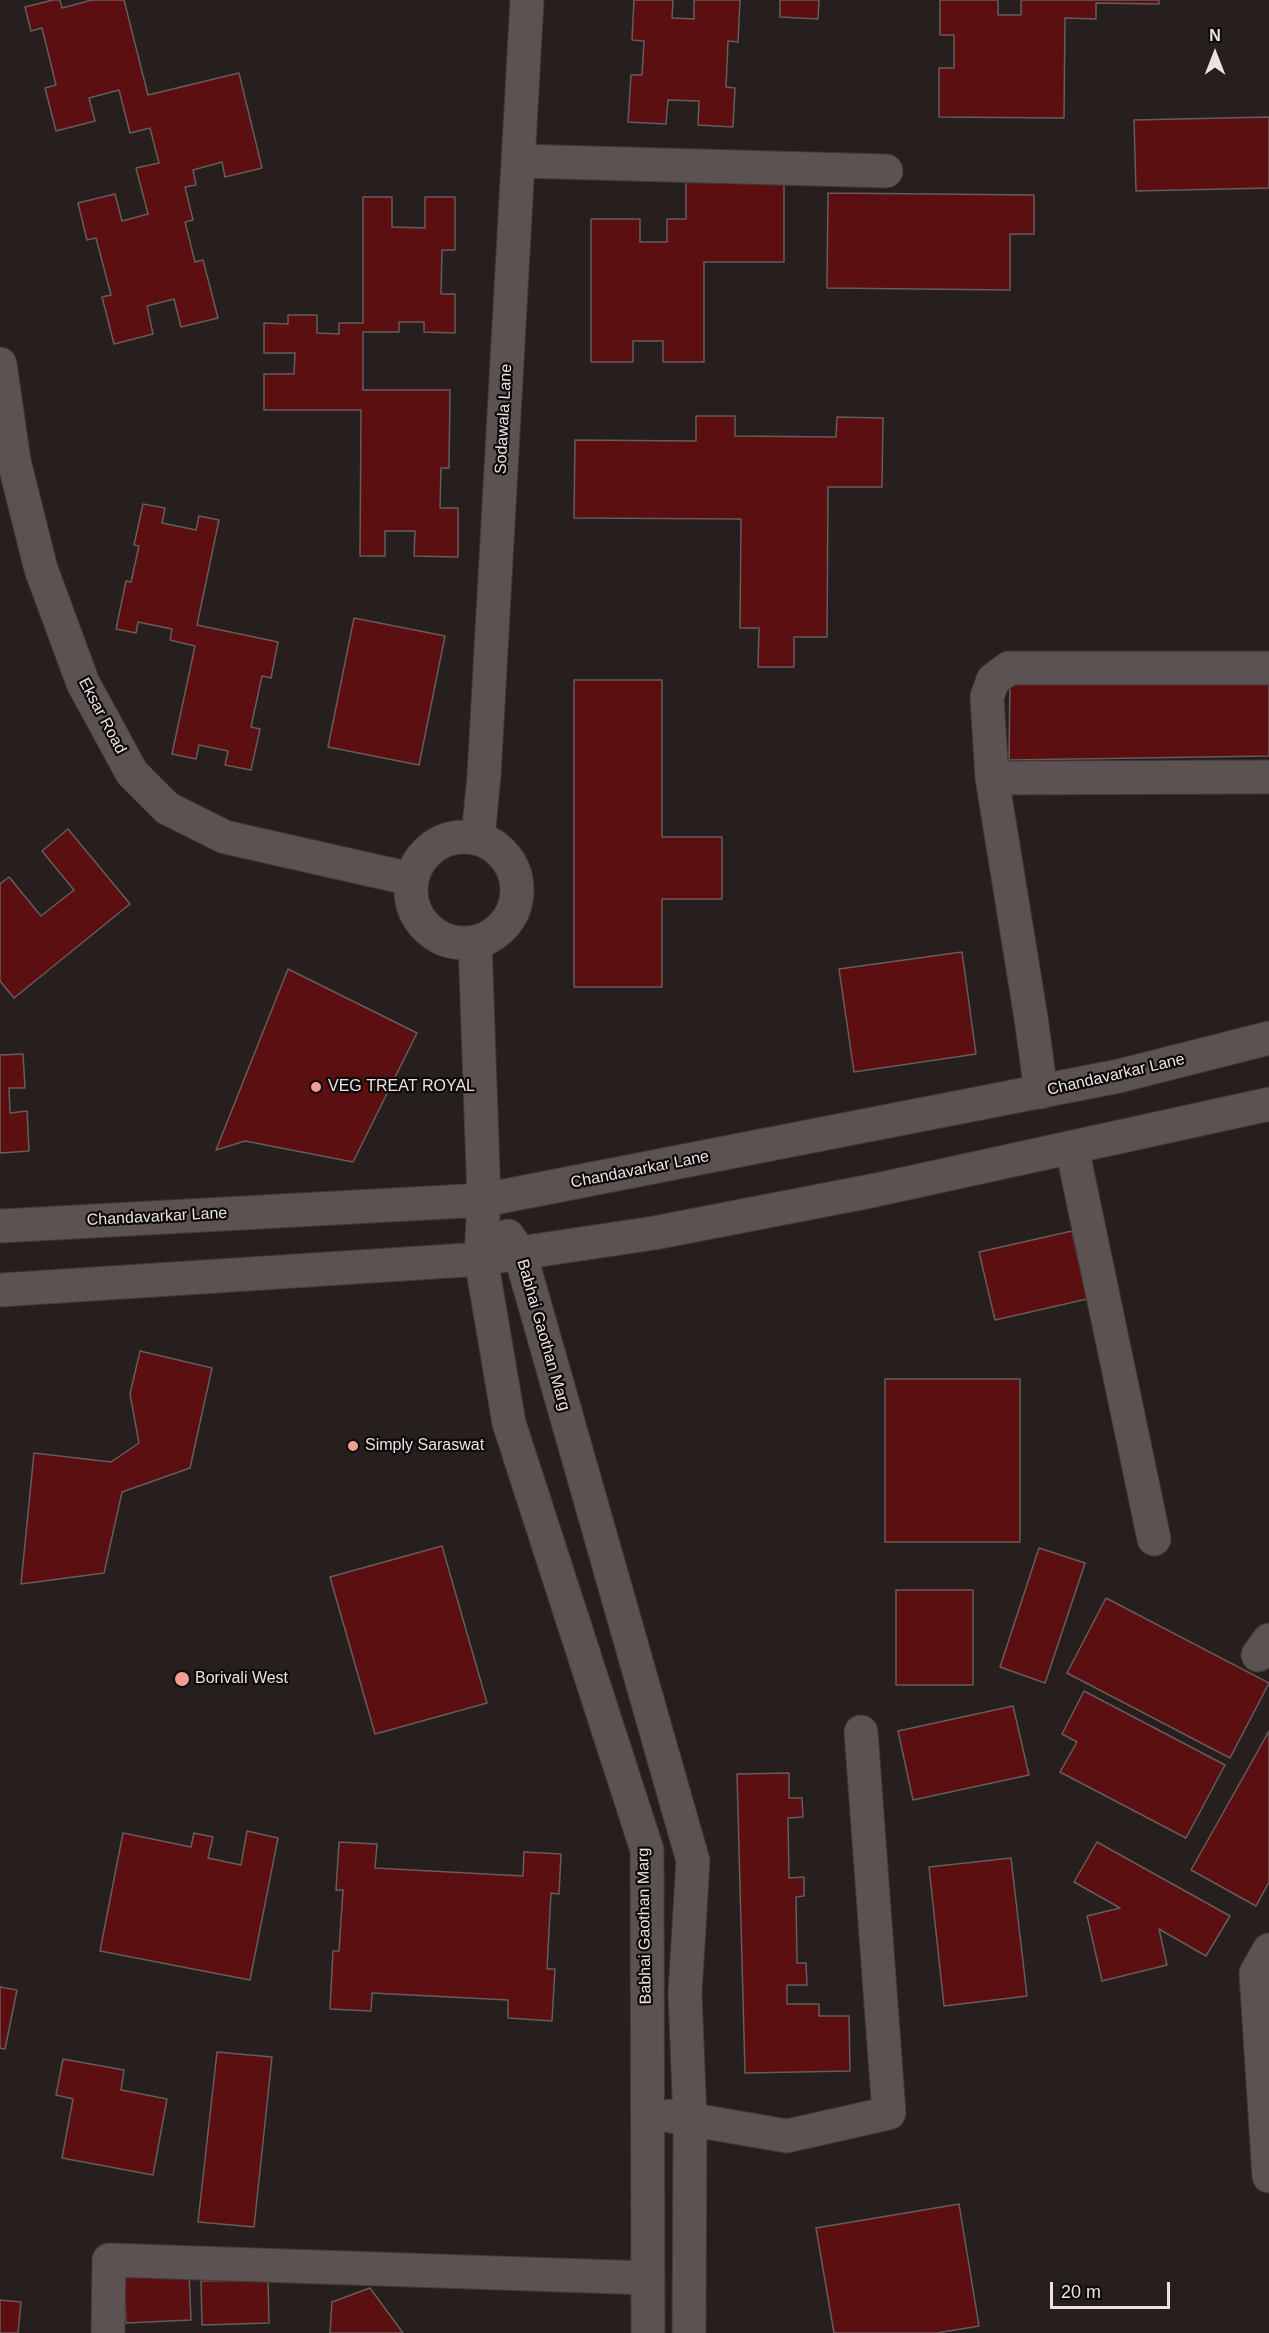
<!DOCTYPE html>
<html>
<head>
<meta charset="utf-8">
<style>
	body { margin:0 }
	#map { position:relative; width:1269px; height:2333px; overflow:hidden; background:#271f1e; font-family:Arial,sans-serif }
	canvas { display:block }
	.north { position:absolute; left:1185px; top:24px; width:60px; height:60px; -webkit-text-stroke:4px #0e0a0a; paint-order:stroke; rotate:0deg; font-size:16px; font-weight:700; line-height:24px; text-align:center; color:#e9e3e2 }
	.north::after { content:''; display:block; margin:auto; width:21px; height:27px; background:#e9e3e2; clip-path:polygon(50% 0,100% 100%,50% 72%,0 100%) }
	.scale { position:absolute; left:1050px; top:2282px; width:120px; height:27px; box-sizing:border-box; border:3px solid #e9e3e2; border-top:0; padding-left:8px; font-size:18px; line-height:21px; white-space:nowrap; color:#e9e3e2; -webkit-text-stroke:4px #0e0a0a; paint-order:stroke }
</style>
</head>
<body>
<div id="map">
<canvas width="1269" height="2333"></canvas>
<div class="north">N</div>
<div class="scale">20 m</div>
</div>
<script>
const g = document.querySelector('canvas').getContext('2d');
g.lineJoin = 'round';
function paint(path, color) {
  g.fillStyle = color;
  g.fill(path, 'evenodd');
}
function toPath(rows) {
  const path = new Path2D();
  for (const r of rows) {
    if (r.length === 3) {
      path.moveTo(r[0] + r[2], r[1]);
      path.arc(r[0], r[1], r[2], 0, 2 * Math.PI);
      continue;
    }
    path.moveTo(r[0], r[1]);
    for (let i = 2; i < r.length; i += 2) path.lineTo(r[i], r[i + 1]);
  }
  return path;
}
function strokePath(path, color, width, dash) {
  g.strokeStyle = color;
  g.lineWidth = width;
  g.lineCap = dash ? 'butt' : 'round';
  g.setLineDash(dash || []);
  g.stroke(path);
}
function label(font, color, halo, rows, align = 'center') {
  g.font = font + ' Arial,sans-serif';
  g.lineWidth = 4.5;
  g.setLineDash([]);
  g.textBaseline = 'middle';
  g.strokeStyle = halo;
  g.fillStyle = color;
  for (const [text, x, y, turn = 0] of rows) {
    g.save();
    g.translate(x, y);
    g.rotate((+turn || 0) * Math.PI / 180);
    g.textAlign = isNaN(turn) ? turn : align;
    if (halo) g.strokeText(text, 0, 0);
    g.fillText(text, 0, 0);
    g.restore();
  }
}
const building = toPath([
	[53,0,60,0,62,8,92,0,124,0,148,95,239,73,262,168,225,177,222,162,193,170,196,185,185,187,193,220,185,222,195,262,203,260,218,318,181,327,174,299,147,306,153,334,114,344,102,297,111,295,96,238,87,240,78,203,115,194,122,221,148,214,136,168,159,163,150,128,130,133,119,90,89,98,95,121,56,131,45,88,56,85,42,28,31,31,25,7,53,0],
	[634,0,673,0,672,18,694,19,694,0,740,0,738,42,728,41,726,87,735,88,733,127,698,125,699,101,668,100,666,124,628,122,631,75,642,75,644,41,632,40,634,0],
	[780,0,819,0,818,19,780,17,780,0],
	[940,0,998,0,998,15,1021,15,1021,0,1159,0,1159,4,1096,3,1096,19,1065,18,1064,118,939,117,939,68,954,68,954,35,940,35,940,0],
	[1269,117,1269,188,1136,191,1134,120,1269,117],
	[686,176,784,176,784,262,704,262,704,362,663,362,663,341,633,341,633,362,591,362,591,219,640,219,640,242,667,242,667,219,686,219,686,176],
	[828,193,1034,195,1034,234,1010,234,1010,290,827,288,828,193],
	[363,197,392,197,392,227,425,228,425,197,455,197,455,250,442,250,441,294,455,294,455,333,424,332,424,322,399,322,399,332,363,332,363,390,450,390,449,468,441,468,440,508,458,508,458,557,414,556,415,531,385,531,385,556,360,556,361,410,264,410,264,374,294,374,295,353,264,353,264,323,288,324,288,315,317,315,317,333,339,334,339,323,363,323,363,197],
	[696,416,735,416,735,436,836,437,837,417,883,418,882,487,828,487,827,637,794,637,794,667,758,667,759,628,740,628,741,519,574,518,575,440,696,441,696,416],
	[143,504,165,508,162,523,196,530,199,516,219,520,197,625,278,642,271,678,262,676,251,727,260,729,251,770,225,765,228,751,199,745,196,759,172,754,195,646,170,640,172,629,138,622,136,633,116,629,126,581,131,582,139,546,134,545,143,504],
	[354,618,445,636,419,765,328,747,354,618],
	[1010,676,1269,677,1269,756,1009,760,1010,676],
	[574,680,662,680,662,837,722,837,722,899,662,899,662,987,574,987,574,680],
	[68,829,130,904,14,998,0,981,0,884,9,877,41,916,74,890,42,851,68,829],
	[962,952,976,1054,854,1072,839,969,962,952],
	[288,969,417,1033,353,1162,245,1141,216,1150,288,969],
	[23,1054,25,1088,9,1088,10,1113,27,1111,29,1151,0,1153,0,1055,23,1054],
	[1072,1231,1087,1299,995,1320,979,1252,1072,1231],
	[140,1351,212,1368,190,1468,122,1492,104,1573,21,1584,34,1453,111,1462,139,1443,130,1394,140,1351],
	[885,1379,1020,1379,1020,1542,885,1542,885,1379],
	[442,1546,487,1703,375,1734,330,1577,442,1546],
	[1039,1548,1085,1563,1045,1683,1000,1667,1039,1548],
	[896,1590,973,1590,973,1685,896,1685,896,1590],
	[1106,1598,1269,1683,1230,1758,1067,1673,1106,1598],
	[1084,1691,1225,1765,1186,1838,1060,1772,1077,1742,1062,1734,1084,1691],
	[1013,1706,1029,1775,913,1800,898,1731,1013,1706],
	[1269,1731,1269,1882,1256,1906,1191,1870,1269,1731],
	[789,1773,789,1798,802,1798,803,1817,788,1818,789,1878,804,1877,804,1896,796,1897,797,1963,806,1963,807,1985,787,1985,787,2004,819,2004,819,2016,849,2016,850,2071,745,2073,737,1774,789,1773],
	[247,1831,278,1838,250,1980,100,1951,123,1833,191,1847,194,1833,213,1837,208,1858,241,1865,247,1831],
	[339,1842,377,1844,375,1868,523,1876,524,1852,561,1854,559,1894,551,1893,547,1969,555,1969,552,2021,508,2018,508,2000,372,1993,371,2011,330,2009,333,1951,339,1951,343,1890,336,1890,339,1842],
	[1097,1842,1230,1916,1206,1956,1159,1929,1167,1965,1102,1981,1087,1916,1120,1908,1074,1882,1097,1842],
	[1011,1858,1027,1996,944,2006,929,1867,1011,1858],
	[0,1987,17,1990,5,2049,0,2048,0,1987],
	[217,2052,272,2057,254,2227,198,2222,217,2052],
	[63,2059,124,2070,121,2090,167,2099,153,2175,62,2158,73,2099,56,2095,63,2059],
	[959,2204,979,2326,937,2333,834,2333,816,2228,959,2204],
	[189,2271,191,2320,126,2323,124,2274,189,2271],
	[268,2280,269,2323,202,2325,201,2281,268,2280],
	[370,2288,403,2333,330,2333,332,2302,370,2288],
	[0,2300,21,2302,18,2333,0,2333,0,2300]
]);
paint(building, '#5c0f10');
strokePath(building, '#665c5b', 1.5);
const minor = toPath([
	[518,161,886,171],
	[0,364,14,461,41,569,83,683,132,773,167,808,225,837,411,879],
	[992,778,1269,777],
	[464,890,53],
	[478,837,484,776,527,0],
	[475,942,484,1200,481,1259,509,1423,647,1850,648,2333],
	[1041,1092,1031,1018,992,778,987,697,993,680,1009,668,1269,668],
	[1072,1148,1154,1539],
	[0,1226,484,1200,1119,1076,1269,1038],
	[508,1236,520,1253,693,1861,685,1993,690,2120,689,2333],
	[0,1290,481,1259,520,1253,654,1233,876,1190,1269,1104],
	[1258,1655,1269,1640],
	[1269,1950,1256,1973,1269,2176],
	[670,2116,787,2136,889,2113,861,1732],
	[108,2333,109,2260,648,2278]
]);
strokePath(minor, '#403938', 35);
strokePath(minor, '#5c5251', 33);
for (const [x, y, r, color] of [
	[316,1087,6,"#f59c93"],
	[353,1446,6,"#f59c93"],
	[182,1679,8,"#f59c93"]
]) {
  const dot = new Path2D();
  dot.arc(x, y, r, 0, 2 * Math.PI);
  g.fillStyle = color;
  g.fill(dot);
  strokePath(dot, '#0e0a0a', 2);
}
label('16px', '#e9e3e2', '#0e0a0a', [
	["Sodawala Lane",504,419,-87],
	["Eksar Road",102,716,62],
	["Chandavarkar Lane",1116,1075,-13],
	["Chandavarkar Lane",640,1170,-11],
	["Chandavarkar Lane",157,1217,-3],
	["Babhai Gaothan Marg",543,1335,74],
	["Babhai Gaothan Marg",645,1926,-91]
]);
label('16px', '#e9e3e2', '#0e0a0a', [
	["VEG TREAT ROYAL",328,1087],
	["Simply Saraswat",365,1446],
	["Borivali West",195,1679]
], 'left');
</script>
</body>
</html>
